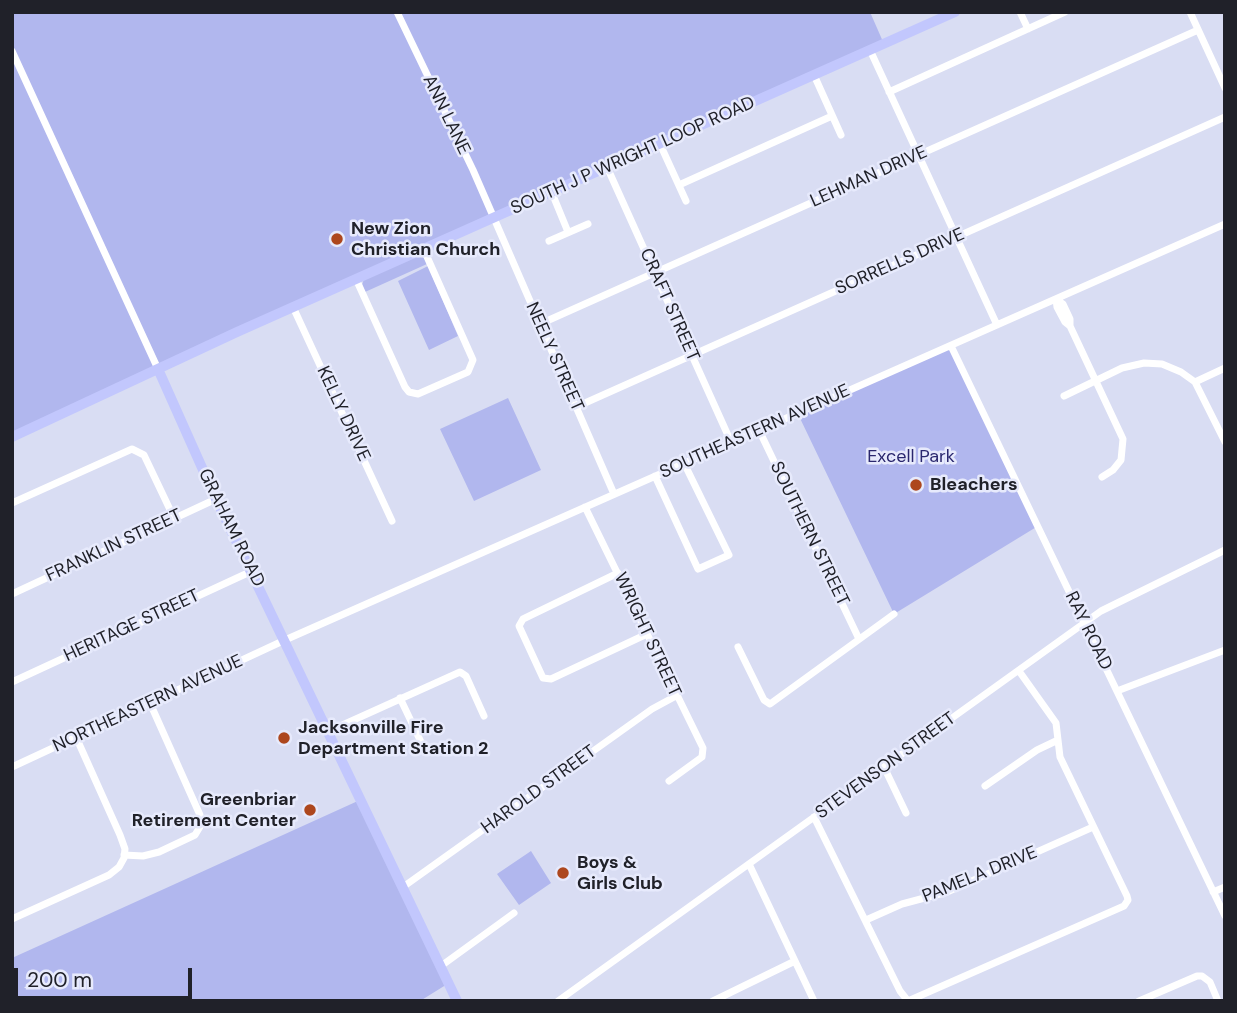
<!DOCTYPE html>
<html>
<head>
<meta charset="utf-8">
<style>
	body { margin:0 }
	#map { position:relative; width:1237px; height:1013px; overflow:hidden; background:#d9ddf3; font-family:"DM Sans",sans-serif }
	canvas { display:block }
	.frame { position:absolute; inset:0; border:14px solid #202129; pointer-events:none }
	.scale { position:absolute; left:14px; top:968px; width:178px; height:32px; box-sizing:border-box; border:4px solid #202129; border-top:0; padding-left:9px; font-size:21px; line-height:24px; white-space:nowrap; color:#202129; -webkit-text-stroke:5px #e7eafc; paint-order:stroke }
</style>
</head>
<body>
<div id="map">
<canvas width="1237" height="1013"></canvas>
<div class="frame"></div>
<div class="scale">200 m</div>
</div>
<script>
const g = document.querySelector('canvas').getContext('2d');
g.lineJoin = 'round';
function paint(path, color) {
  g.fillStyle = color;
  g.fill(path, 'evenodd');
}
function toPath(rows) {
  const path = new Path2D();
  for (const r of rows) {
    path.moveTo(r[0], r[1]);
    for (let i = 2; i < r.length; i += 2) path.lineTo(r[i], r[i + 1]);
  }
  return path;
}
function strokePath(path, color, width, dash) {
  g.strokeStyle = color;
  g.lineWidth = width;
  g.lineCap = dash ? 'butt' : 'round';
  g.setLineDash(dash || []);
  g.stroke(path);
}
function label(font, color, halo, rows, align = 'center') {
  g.font = font + ' "DM Sans",sans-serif';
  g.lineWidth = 5;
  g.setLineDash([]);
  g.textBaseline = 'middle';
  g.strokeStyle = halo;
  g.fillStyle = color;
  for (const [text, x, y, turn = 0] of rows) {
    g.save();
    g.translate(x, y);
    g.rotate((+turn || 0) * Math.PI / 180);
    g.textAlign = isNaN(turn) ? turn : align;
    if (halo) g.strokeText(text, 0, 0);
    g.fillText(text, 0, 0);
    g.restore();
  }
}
paint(toPath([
	[12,12,870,12,884,44,12,436],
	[419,255,424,257,427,264,365,292,362,285,364,279],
	[428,266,458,336,429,350,398,281],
	[951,346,1038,526,894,614,797,412],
	[508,398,541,470,474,501,440,429],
	[360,800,449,983,420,1001,12,1001,12,958],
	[531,851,551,883,519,905,497,874]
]), '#b1b7ee');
strokePath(toPath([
	[397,12,473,170,614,494],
	[1020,12,1028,29],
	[1190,12,1225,88],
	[870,50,997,325],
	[12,51,158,369],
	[814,75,841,135],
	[889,92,1065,12],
	[660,144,686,201],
	[607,167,731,442],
	[679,185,832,116],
	[552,193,568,232],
	[549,241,588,224],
	[356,279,405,387,409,392,418,394,468,372,473,360,424,250],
	[1056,299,1057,307,1065,322,1070,326,1123,439,1121,460,1113,470,1102,477],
	[1056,299,1063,304,1070,319,1070,326],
	[293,307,392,521],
	[540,324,1198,30],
	[951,346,1225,916],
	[1195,382,1225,368],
	[1064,396,1122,368,1144,363,1162,364,1181,372,1195,382,1225,442],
	[576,407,1225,117],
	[759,430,859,639],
	[655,476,698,569,729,555,684,463],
	[12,503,132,449,144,455,174,518],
	[585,507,703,748,702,757,669,781],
	[618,573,523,619,519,626,543,678,551,679,647,634],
	[12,594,216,499],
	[738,647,764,700,770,704,894,614],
	[12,682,252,571],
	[1117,691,1225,650],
	[400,698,421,742],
	[327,732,460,672,466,676,484,716],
	[12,767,285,640,1225,224],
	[884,767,906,813],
	[985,786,1037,750,1058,740],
	[814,817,900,991,908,1001,1124,906,1128,900,1127,896,1060,757,1056,723,1019,671],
	[124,855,143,856,159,852,195,835,201,825,200,815,150,703],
	[749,864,814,1001],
	[403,887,652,709,676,696],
	[1213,892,1225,887],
	[12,919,109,875,119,867,124,858,125,849,120,835,76,737],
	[866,920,902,904,947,892,1093,827],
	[441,966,514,913],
	[558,1001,1101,611,1225,550],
	[713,1001,795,961],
	[1139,1001,1197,976,1202,976,1210,982,1218,1001]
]), '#fff', 7);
strokePath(toPath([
	[158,369,216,499,457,1001],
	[12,437,237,332,955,12]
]), '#c2c7fd', 10);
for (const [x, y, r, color] of [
	[337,239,7,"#ad471e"],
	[916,485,7,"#ad471e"],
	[284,738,7,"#ad471e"],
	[310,810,7,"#ad471e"],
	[563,873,7,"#ad471e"]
]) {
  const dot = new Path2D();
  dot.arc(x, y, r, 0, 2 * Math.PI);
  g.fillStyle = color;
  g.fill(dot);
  strokePath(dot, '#e7eafc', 2.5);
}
label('18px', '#202129', '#e7eafc', [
	["ANN LANE",446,115,64],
	["SOUTH J P WRIGHT LOOP ROAD",633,156,-24],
	["LEHMAN DRIVE",869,177,-24],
	["SORRELLS DRIVE",900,262,-24],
	["CRAFT STREET",669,305,66],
	["NEELY STREET",554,357,66],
	["KELLY DRIVE",343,414,65],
	["SOUTHEASTERN AVENUE",755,432,-24],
	["GRAHAM ROAD",231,528,64],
	["SOUTHERN STREET",809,534,64],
	["FRANKLIN STREET",114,546,-25],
	["HERITAGE STREET",132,626,-25],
	["RAY ROAD",1088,631,64],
	["WRIGHT STREET",647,635,65],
	["NORTHEASTERN AVENUE",148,704,-25],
	["STEVENSON STREET",886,766,-36],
	["HAROLD STREET",539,790,-36],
	["PAMELA DRIVE",980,875,-22]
]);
label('bold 18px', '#202129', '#e7eafc', [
	["New Zion",351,229],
	["Christian Church",351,250],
	["Bleachers",930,485],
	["Jacksonville Fire",298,728],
	["Department Station 2",298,749],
	["Greenbriar",296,800,"right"],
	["Retirement Center",296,821,"right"],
	["Boys &",577,863],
	["Girls Club",577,884]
], 'left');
label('18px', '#2a276e', '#e7eafc', [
	["Excell Park",911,457]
]);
</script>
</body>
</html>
